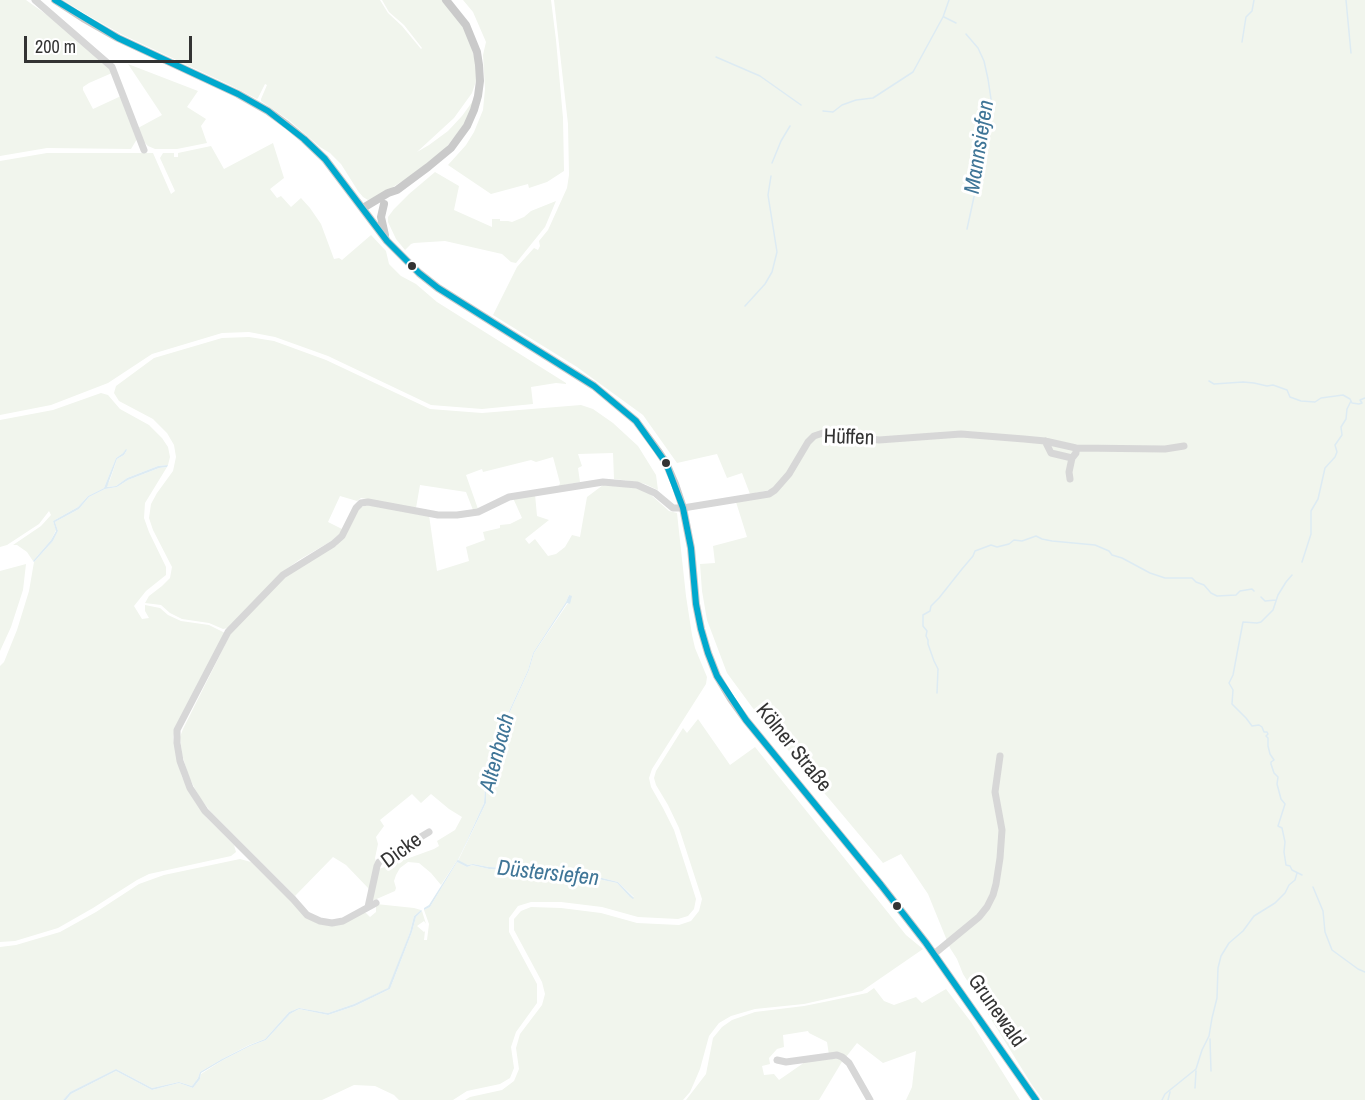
<!DOCTYPE html>
<html>
<head>
<meta charset="utf-8">
<style>
	body { margin:0 }
	#map { position:relative; width:1365px; height:1100px; overflow:hidden; background:#fff; font-family:"Archivo Narrow",sans-serif }
	canvas { display:block }
	.scale { position:absolute; left:24px; top:36px; width:168px; height:27px; box-sizing:border-box; border:3px solid #333; border-top:0; padding-left:8px; font-size:18px; line-height:21px; white-space:nowrap; color:#333; -webkit-text-stroke:4px #fff; paint-order:stroke }
</style>
</head>
<body>
<div id="map">
<canvas width="1365" height="1100"></canvas>
<div class="scale">200 m</div>
</div>
<script>
const g = document.querySelector('canvas').getContext('2d');
g.lineJoin = 'round';
function paint(path, color) {
  g.fillStyle = color;
  g.fill(path, 'evenodd');
}
function toPath(rows) {
  const path = new Path2D();
  for (const r of rows) {
    path.moveTo(r[0], r[1]);
    for (let i = 2; i < r.length; i += 2) path.lineTo(r[i], r[i + 1]);
  }
  return path;
}
function strokePath(path, color, width, dash) {
  g.strokeStyle = color;
  g.lineWidth = width;
  g.lineCap = dash ? 'butt' : 'round';
  g.setLineDash(dash || []);
  g.stroke(path);
}
function label(font, color, halo, rows, align = 'center') {
  g.font = font + ' "Archivo Narrow",sans-serif';
  g.lineWidth = 6;
  g.setLineDash([]);
  g.textBaseline = 'middle';
  g.strokeStyle = halo;
  g.fillStyle = color;
  for (const [text, x, y, turn = 0] of rows) {
    g.save();
    g.translate(x, y);
    g.rotate((+turn || 0) * Math.PI / 180);
    g.textAlign = isNaN(turn) ? turn : align;
    if (halo) g.strokeText(text, 0, 0);
    g.fillText(text, 0, 0);
    g.restore();
  }
}
paint(toPath([
	[0,0,26,0,61,25,112,71,112,73,89,83,83,87,83,90,93,109,121,96,137,139,131,149,47,148,0,156],
	[63,0,380,0,388,13,402,26,421,49,422,48,404,25,389,12,382,0,442,0,458,18,468,35,475,60,477,78,472,93,454,118,417,152,429,145,448,131,462,116,475,98,465,123,445,149,409,177,377,197,368,200,363,197,358,191,341,164,330,153,320,147,290,121,261,101,261,99,267,85,265,84,258,98,257,99,230,85,123,35,87,15],
	[463,0,551,0,556,40,563,118,564,171,547,182,529,188,528,184,491,194,448,165,466,145,474,132,483,110,485,89,483,55,486,42,473,12],
	[554,0,1365,0,1365,1100,1043,1100,1032,1085,963,974,957,959,950,948,928,894,901,854,883,863,752,707,727,673,707,620,702,591,700,564,715,563,713,546,747,537,736,502,771,495,770,490,750,494,742,473,727,478,717,454,677,463,643,415,577,367,493,315,517,267,534,248,538,250,540,246,539,241,548,230,567,188,569,175,568,124],
	[128,64,198,91,187,107,206,119,201,126,207,143,177,149,155,149,148,146,143,141,138,128,162,115],
	[273,143,284,178,270,189,277,198,281,196,291,207,301,198,310,208,321,224,334,259,339,258,342,260,371,235,386,251,389,264,401,276,416,284,437,302,566,383,566,384,556,383,531,387,533,404,482,409,431,405,328,356,275,337,249,332,222,333,152,354,108,383,51,405,0,415,0,161,47,153,153,153,171,194,175,191,160,158,163,153,174,153,174,157,178,157,178,153,211,146,224,169],
	[435,172,459,186,454,210,492,227,492,219,500,219,500,221,508,221,512,222,524,217,531,211,556,201,545,227,516,263,511,262,502,254,445,241,414,243,411,244,405,250,396,239,388,222,388,217,394,209,409,194],
	[249,337,274,341,326,360,430,409,482,413,581,405,593,409,613,423,638,446,656,475,658,490,645,484,631,481,614,479,613,453,578,454,582,466,578,468,580,482,559,486,560,483,553,457,536,462,531,460,483,472,482,469,466,475,478,509,473,510,466,492,420,485,416,508,361,498,357,501,340,496,328,522,342,529,340,534,333,540,299,560,281,573,228,628,223,629,209,623,182,619,170,613,161,605,145,603,149,596,162,586,170,578,172,567,153,530,149,518,151,504,157,493,173,471,176,457,174,445,167,433,153,419,119,401,114,393,116,386,154,358,222,338],
	[101,393,108,395,120,409,149,425,162,438,168,447,170,457,168,465,158,466,127,478,116,486,106,487,110,480,117,459,124,455,127,450,126,450,123,453,116,458,104,488,88,496,78,507,53,521,56,530,51,540,33,561,27,552,17,545,13,545,41,526,51,515,49,511,39,524,7,545,0,547,0,420,53,410],
	[167,467,145,503,144,518,149,532,166,567,166,575,146,591,134,606,142,619,149,618,145,611,145,605,160,608,168,615,181,621,209,625,225,633,176,726,173,737,176,755,182,777,194,800,206,817,234,845,236,852,231,856,149,874,137,880,93,908,58,928,15,941,0,942,0,666,4,662,17,630,29,591,34,562,53,541,58,531,55,522,79,509,89,497,105,489,117,487,128,480,159,468],
	[603,485,637,488,650,494,669,511,677,513,686,596,692,635,695,648,707,677,706,684,652,769,649,778,651,787,663,808,674,830,696,899,694,909,688,916,678,919,638,917,602,907,561,902,531,902,518,906,509,918,509,932,537,984,537,1003,516,1032,511,1047,514,1068,510,1078,500,1084,467,1091,453,1100,399,1100,394,1095,375,1086,354,1085,322,1100,66,1100,71,1094,116,1071,152,1090,179,1083,193,1088,200,1079,201,1074,223,1060,250,1046,266,1040,290,1014,299,1009,328,1015,355,1006,390,989,412,932,416,917,422,911,426,924,424,921,417,926,424,932,425,931,424,940,427,940,429,924,424,910,430,907,457,862,467,867,472,865,489,869,525,871,584,879,598,879,617,883,629,896,634,897,618,882,598,877,585,878,525,869,489,867,473,864,468,865,458,861,486,803,486,788,490,770,499,736,529,670,534,653,568,603,570,604,569,595,566,602,533,653,528,670,498,735,488,769,485,787,484,803,460,856,441,885,431,873,419,863,408,862,400,868,396,875,394,881,396,888,395,891,372,901,379,869,434,849,439,846,437,841,455,830,462,817,449,809,431,794,421,803,412,794,380,820,384,826,376,837,378,844,375,858,376,862,369,889,346,865,333,857,295,896,211,812,199,797,188,775,182,754,180,737,183,729,232,631,284,577,337,545,357,512,361,507,368,505,429,515,437,571,469,561,466,547,485,540,483,532,500,528,500,525,510,524,522,518,513,498,535,494,537,516,549,520,525,539,529,544,535,539,548,556,556,554,565,547,572,535,580,537,587,497],
	[26,564,23,590,11,627,0,651,0,571],
	[698,719,730,765,755,747,906,935,923,949,862,991,804,1004,755,1009,731,1016,719,1023,709,1036,700,1069,694,1083,690,1092,683,1100,465,1100,470,1097,502,1090,514,1081,519,1069,516,1048,520,1034,542,1005,545,994,542,982,514,930,514,919,521,911,531,907,561,908,601,913,637,923,679,925,691,921,699,911,702,899,679,828,668,805,656,785,654,778,656,771,683,728,687,733],
	[240,859,251,862,290,900,326,925,362,912,366,913,370,917,376,912,376,904,414,908,421,910,414,916,410,932,389,988,354,1004,328,1013,299,1008,289,1012,265,1039,249,1045,222,1059,200,1072,198,1078,192,1086,179,1082,152,1088,116,1069,70,1092,63,1100,0,1100,0,947,16,945,60,932,96,912,139,884,164,875],
	[874,988,884,1001,894,1005,916,997,922,1003,946,989,971,1022,1020,1100,906,1100,912,1087,916,1051,883,1063,857,1043,846,1057,829,1055,827,1042,809,1033,808,1031,783,1035,784,1047,777,1049,769,1058,770,1064,762,1066,764,1075,774,1074,779,1080,805,1062,839,1058,843,1060,819,1100,686,1100,706,1074,713,1038,722,1027,732,1020,755,1012,804,1006,829,1001,867,993]
]), '#f1f5ed');
paint(toPath([
	[126,449,127,450,124,455,117,459,107,487,116,486,127,478,158,466,168,465,167,467,159,468,128,480,117,487,105,489,89,497,79,509,55,522,58,531,53,541,34,562,33,561,51,540,56,531,53,521,78,507,88,496,104,488,116,458,123,453],
	[569,595,572,596,570,604,567,603,534,653,529,670,499,736,490,770,486,788,486,803,458,860,468,865,473,864,489,867,525,869,584,878,598,877,618,882,634,898,633,899,629,896,617,883,598,879,584,879,525,871,489,869,472,865,467,867,457,862,430,907,424,910,424,908,429,905,460,856,484,803,485,787,488,769,498,735,528,670,533,653,566,602],
	[421,910,422,911,416,917,412,932,390,989,355,1006,328,1015,299,1009,290,1014,266,1040,250,1046,223,1060,201,1073,200,1079,193,1088,179,1083,152,1090,116,1071,71,1094,66,1100,63,1100,70,1092,116,1069,152,1088,179,1082,192,1086,198,1078,200,1072,222,1059,250,1045,265,1039,289,1012,299,1008,328,1013,354,1004,388,988,410,932,414,916]
]), '#ddebf3');
strokePath(toPath([
	[1346,0,1351,53],
	[944,17,956,23],
	[966,34,978,48,984,61,988,79,991,99,989,128,967,229],
	[1242,42,1246,17,1252,11,1254,0],
	[716,57,760,76,801,105],
	[823,111,833,112,842,105,856,100,873,98,913,72,943,17,949,0],
	[772,163,781,141,790,126],
	[745,306,765,284,772,272,777,252,768,195,771,176],
	[1209,381,1214,384,1243,382,1254,383,1267,386,1273,385,1287,390,1290,397,1301,401,1315,402,1321,398,1343,395,1350,399,1351,401],
	[1302,562,1311,534,1311,511,1318,499,1325,468,1335,457,1337,452,1335,445,1342,435,1341,427,1346,419,1347,409,1351,401,1352,403,1359,404,1362,403,1360,400,1365,398],
	[1292,575,1286,582,1278,595,1273,610,1261,622,1257,623,1243,622,1233,675,1229,683,1233,690,1232,704,1246,718,1252,726,1259,725,1262,727,1264,732,1267,732,1268,734,1266,736,1268,738,1268,746,1270,754,1274,760,1271,762,1271,764,1274,773,1278,777,1277,784,1281,799,1285,804,1278,826,1282,828,1285,842,1284,852,1286,865,1290,866,1292,870,1302,875],
	[1261,597,1265,601,1276,600],
	[937,693,938,669,934,661,928,644,928,640,926,636,927,631,923,626,923,615,930,611,931,606,939,598,962,569,973,556,975,551,991,545,997,547,1009,544,1014,540,1022,541,1036,536,1042,539,1052,541,1095,545,1109,551,1112,555,1122,558,1150,573,1165,578,1192,578,1196,582,1204,585,1211,593,1217,596,1236,595,1240,591,1252,589,1254,591],
	[1313,887,1323,911,1325,932,1332,950,1358,969,1365,972],
	[1210,1039,1211,1071],
	[1195,1088,1196,1071],
	[1162,1100,1165,1094,1196,1069,1202,1050,1209,1036,1212,1018,1217,998,1218,968,1221,956,1229,943,1243,931,1254,916,1275,903,1285,893,1289,885,1295,880,1297,873],
	[1168,1100,1170,1092]
]), '#ddebf3', 1.5);
strokePath(toPath([
	[35,0,112,67,144,150],
	[1045,441,1051,453,1072,458],
	[1070,479,1069,472,1072,458,1076,453,1076,448],
	[376,903,343,921,332,923,320,921,307,915,293,899,205,811,190,788,180,761,177,743,177,730,228,632,283,575,333,544,342,536,356,508,361,503,368,502,438,515,457,515,478,512,509,497,603,482,637,485,655,493,673,508,683,508,769,494,775,490,789,474,808,442,814,436,823,433,879,440,961,434,1024,439,1045,441,1076,448,1165,449,1184,446],
	[368,907,377,866,379,862,429,832],
	[934,954,979,917,987,907,993,895,996,884,1000,858,1002,830,995,792,1000,756],
	[777,1060,786,1062,837,1055,842,1057,849,1063,870,1100]
]), '#d7d7d7', 7);
strokePath(toPath([
	[55,0,83,18,118,38,238,94,268,111,287,125,304,139,325,159,387,241,419,273,438,288,594,386,636,421,658,451,666,463,675,484,683,508,691,548,696,604,701,629,708,653,717,676,731,699,746,720,881,885,926,943,1036,1100],
	[384,204,381,217,385,235],
	[363,208,388,193,397,190,428,167,451,148,467,126,474,110,478,96,480,81,479,65,477,52,466,25,446,0]
]), '#cacaca', 8);
strokePath(toPath([
	[55,0,118,38,238,94,268,111,304,139,325,159,387,241,419,273,438,288,594,386,636,421,666,463,683,508,691,548,696,604,701,629,708,653,717,676,746,720,881,885,926,943,1036,1100]
]), '#00a9ce', 6);
for (const [x, y, r, color] of [
	[412,266,5,"#333"],
	[666,463,5,"#333"],
	[897,906,5,"#333"]
]) {
  const dot = new Path2D();
  dot.arc(x, y, r, 0, 2 * Math.PI);
  g.fillStyle = color;
  g.fill(dot);
  strokePath(dot, '#fff', 2);
}
label('21px', '#333', '#fff', [
	["Hüffen",849,438,2],
	["Kölner Straße",793,748,51],
	["Dicke",402,851,-36],
	["Grunewald",996,1011,55]
]);
label('italic 22px', '#3f7597', '#fff', [
	["Mannsiefen",980,147,-81],
	["Altenbach",498,753,-75],
	["Düstersiefen",548,874,6]
]);
</script>
</body>
</html>
